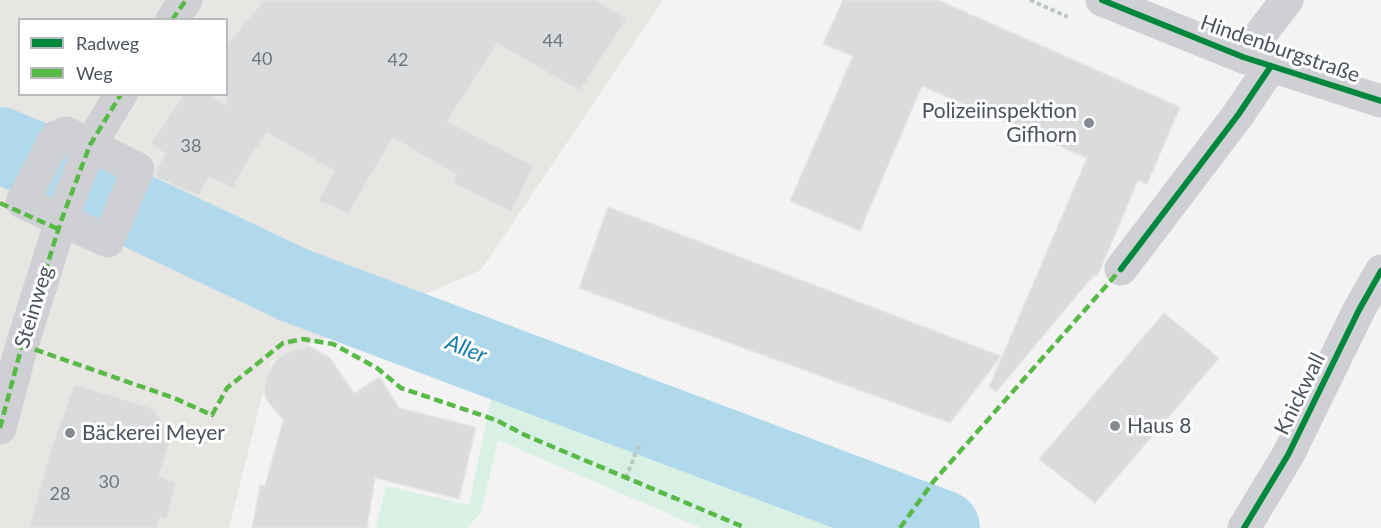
<!DOCTYPE html>
<html>
<head>
<meta charset="utf-8">
<style>
	body { margin:0 }
	#map { position:relative; width:1381px; height:528px; overflow:hidden; background:#f3f3f3; font-family:Lato,sans-serif }
	canvas { display:block }
	.legend { position:absolute; left:18px; top:18px; width:210px; height:78px; box-sizing:border-box; background:#fff; border:2px solid #b7babf; margin:0; padding:8px 10px; list-style:none; font-size:18px; color:#4a535f }
	.legend li { display:flex; align-items:center; gap:12px; height:30px }
	.legend b { width:30px; border:2px solid #b7babf }
</style>
</head>
<body>
<div id="map">
<canvas width="1381" height="528"></canvas>
<ul class="legend">
<li><b style="height:8px;background:#00873e"></b>Radweg</li>
<li><b style="height:8px;background:#58b947"></b>Weg</li>
</ul>
</div>
<script>
const g = document.querySelector('canvas').getContext('2d');
g.lineJoin = 'round';
function paint(path, color) {
  g.fillStyle = color;
  g.fill(path, 'evenodd');
}
function toPath(rows) {
  const path = new Path2D();
  for (const r of rows) {
    path.moveTo(r[0], r[1]);
    for (let i = 2; i < r.length; i += 2) path.lineTo(r[i], r[i + 1]);
  }
  return path;
}
function strokePath(path, color, width, dash) {
  g.strokeStyle = color;
  g.lineWidth = width;
  g.lineCap = dash ? 'butt' : 'round';
  g.setLineDash(dash || []);
  g.stroke(path);
}
function label(font, color, halo, rows, align = 'center') {
  g.font = font + ' Lato,sans-serif';
  g.lineWidth = 6;
  g.setLineDash([]);
  g.textBaseline = 'middle';
  g.strokeStyle = halo;
  g.fillStyle = color;
  for (const [text, x, y, turn = 0] of rows) {
    g.save();
    g.translate(x, y);
    g.rotate((+turn || 0) * Math.PI / 180);
    g.textAlign = isNaN(turn) ? turn : align;
    if (halo) g.strokeText(text, 0, 0);
    g.fillText(text, 0, 0);
    g.restore();
  }
}
paint(toPath([
	[0,0,663,0,481,270,271,361,229,528,0,528],
	[20,20,226,20,226,94,20,94]
]), '#e7e6e2');
paint(toPath([
	[494,386,628,443,845,528,701,528,498,440,481,512,467,528,376,528,386,486,469,505]
]), '#d9f0e4');
strokePath(toPath([
	[0,145,40,162,150,217,294,285,942,528]
]), '#b0d9ec', 76);
const building = toPath([
	[264,0,596,0,627,19,580,91,497,44,448,121,534,166,511,212,453,183,456,175,393,138,349,213,318,201,334,171,267,133,248,160,233,188,209,177,199,196,155,177,156,169,165,154,150,143,184,94,209,94,226,105,226,45,264,0],
	[843,0,938,0,1180,107,1147,184,1138,180,1098,275,1093,276,996,392,989,387,1087,158,922,86,860,231,790,201,853,56,823,44,843,0],
	[608,207,1001,356,950,423,579,288,608,207],
	[1164,313,1219,358,1095,503,1039,459,1164,313],
	[309,346,330,358,354,393,380,377,399,408,476,427,459,499,375,478,367,528,252,528,260,485,265,486,283,420,266,399,264,390,268,373,275,361,285,353,309,346],
	[74,384,152,408,162,421,171,438,159,477,176,482,167,520,160,518,158,528,29,528,50,452,74,384]
]);
paint(building, '#dadbdd');
strokePath(building, '#e4e5e6', 1.5);
strokePath(toPath([
	[1030,0,1068,17],
	[626,478,640,442]
]), '#bcc7c4', 4, [4.5, 3]);
strokePath(toPath([
	[1102,0,1243,57,1381,101],
	[172,20,186,0],
	[1243,57,1287,0],
	[66,133,138,169,108,241,22,202,56,137,62,140,66,133],
	[1121,269,1238,115,1271,66],
	[0,428,22,345,61,221,90,145,121,94],
	[1244,528,1288,455,1359,310,1381,271]
]), '#ced0d3', 33);
strokePath(toPath([
	[172,20,186,0],
	[0,203,58,229],
	[22,345,174,398,212,415,227,388,283,343,303,339,333,344,377,368,401,388,496,420,527,436,746,528],
	[0,428,22,345,61,221,90,145,121,94],
	[900,528,933,482,1121,269]
]), '#58b947', 4.5, [9, 4.5]);
strokePath(toPath([
	[1102,0,1243,57,1381,101],
	[1121,269,1238,115,1271,66],
	[1244,528,1288,455,1359,310,1381,271]
]), '#00873e', 6);
for (const [x, y, r, color] of [
	[1089,123,6,"#858b93"],
	[1115,426,6,"#858b93"],
	[70,433,6,"#858b93"]
]) {
  const dot = new Path2D();
  dot.arc(x, y, r, 0, 2 * Math.PI);
  g.fillStyle = color;
  g.fill(dot);
  strokePath(dot, '#fff', 2);
}
label('18px', '#707680', null, [
	["44",553,41],
	["40",262,59],
	["42",398,60],
	["38",191,146],
	["30",109,482],
	["28",60,494]
]);
label('21px', '#4a535f', '#fff', [
	["Hindenburgstraße",1280,49,19],
	["Steinweg",34,307,-73],
	["Knickwall",1300,394,-64]
]);
label('21px', '#4a535f', '#fff', [
	["Polizeiinspektion",1077,111,"right"],
	["Gifhorn",1077,135,"right"],
	["Haus 8",1127,426],
	["Bäckerei Meyer",82,433]
], 'left');
label('italic 22px', '#137aa9', '#fff', [
	["Aller",466,349,21]
]);
</script>
</body>
</html>
